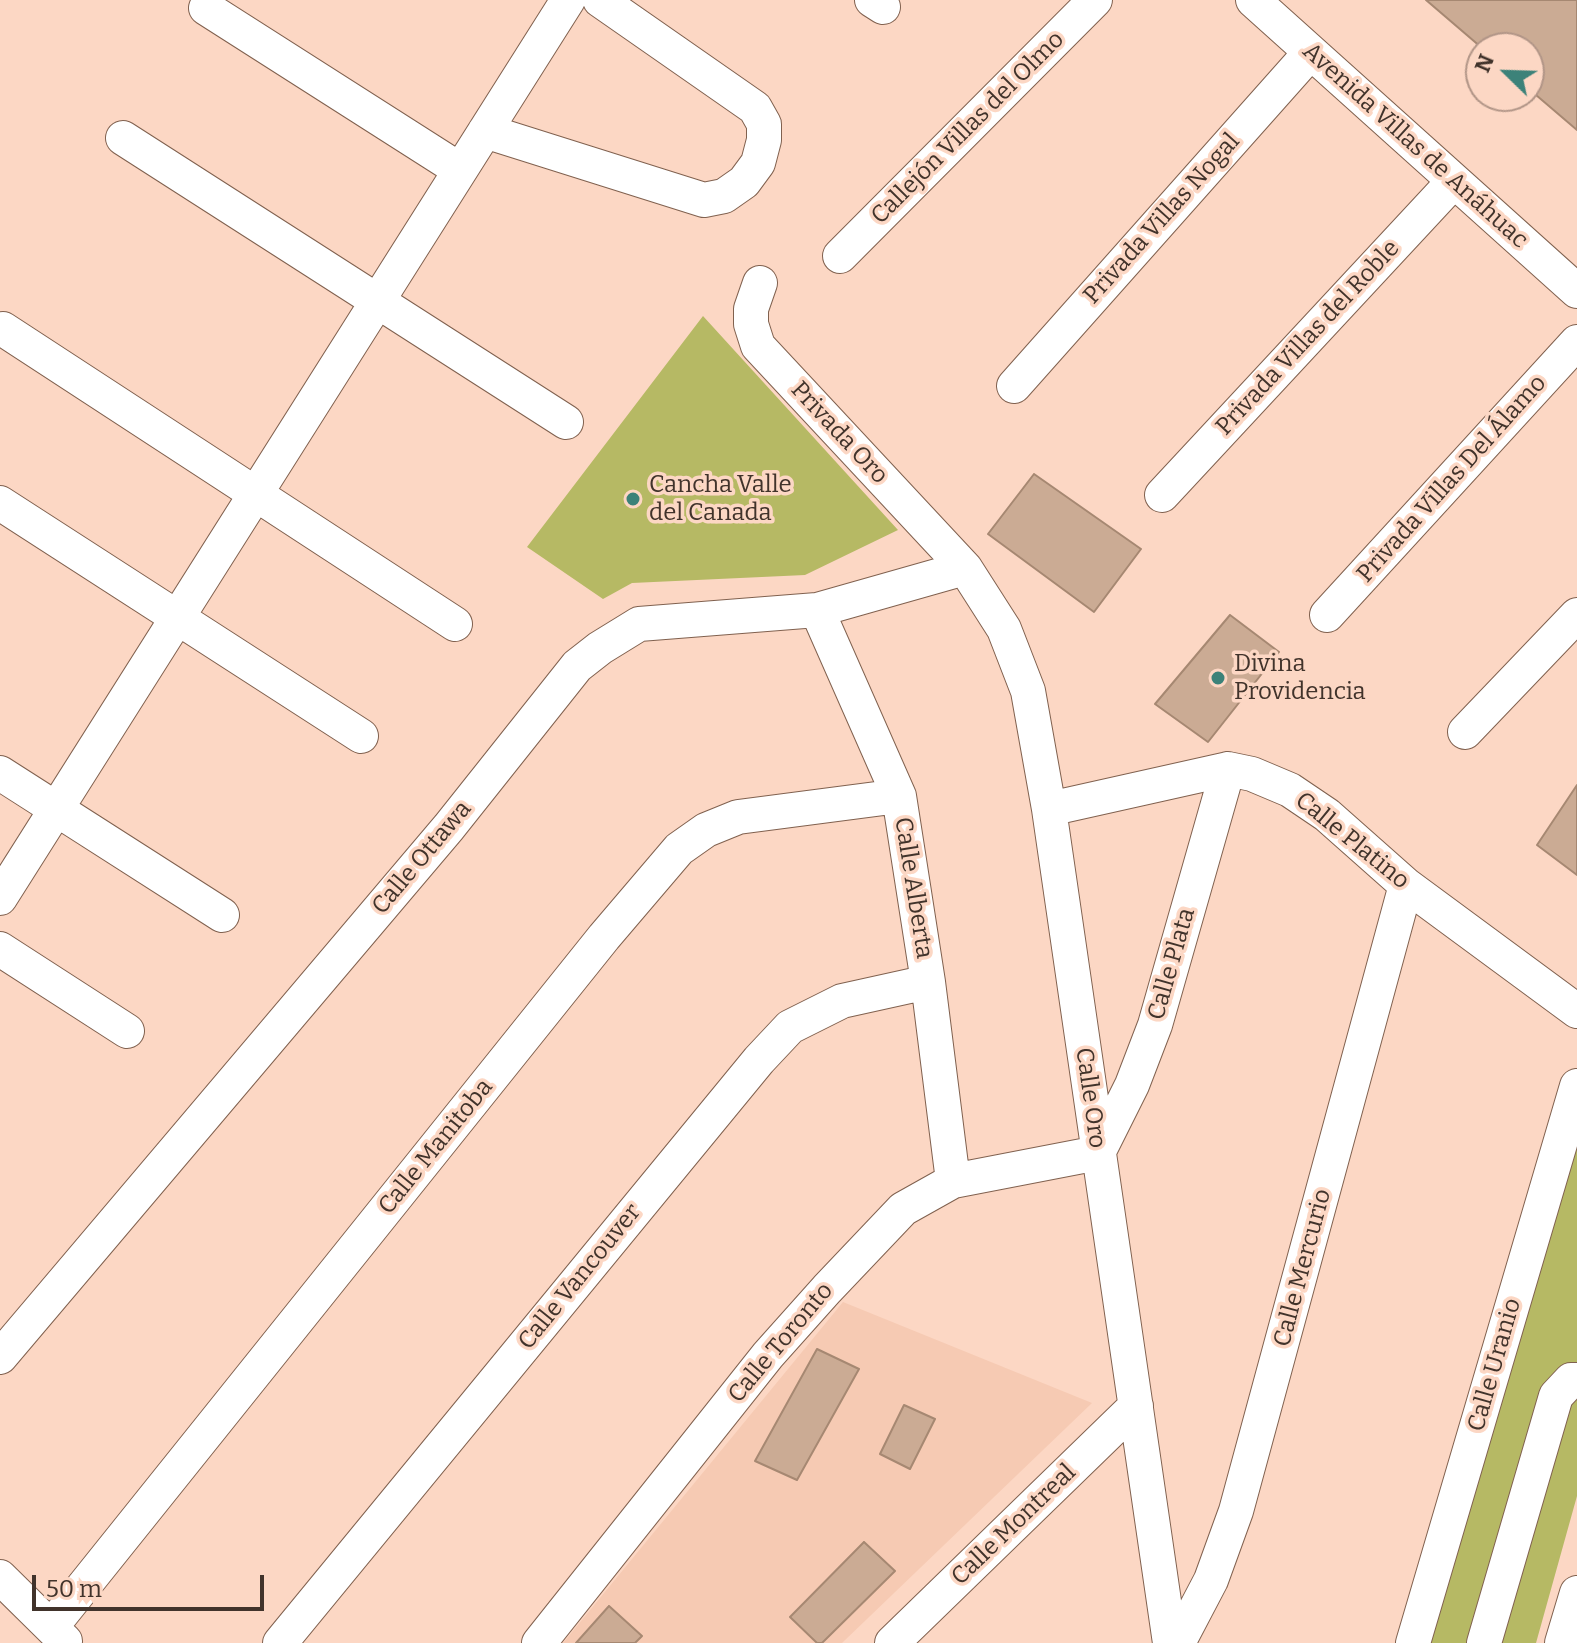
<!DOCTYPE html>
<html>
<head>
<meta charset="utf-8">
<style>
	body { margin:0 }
	#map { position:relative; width:1577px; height:1643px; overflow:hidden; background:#fcd7c4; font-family:Bitter,serif }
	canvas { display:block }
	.north { position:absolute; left:1465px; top:32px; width:80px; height:80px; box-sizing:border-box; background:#fcd7c4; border:2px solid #b19587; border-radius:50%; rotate:293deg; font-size:22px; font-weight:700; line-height:32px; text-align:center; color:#41332b }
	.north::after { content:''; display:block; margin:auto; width:28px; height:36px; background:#3c8279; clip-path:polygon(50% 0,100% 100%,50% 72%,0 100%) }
	.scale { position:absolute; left:32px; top:1575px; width:232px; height:36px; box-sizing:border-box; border:4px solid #41332b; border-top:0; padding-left:10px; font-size:24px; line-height:28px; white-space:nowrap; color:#41332b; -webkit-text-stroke:6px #fcd7c4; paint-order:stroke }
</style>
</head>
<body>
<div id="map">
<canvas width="1577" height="1643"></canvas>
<div class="north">N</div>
<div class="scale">50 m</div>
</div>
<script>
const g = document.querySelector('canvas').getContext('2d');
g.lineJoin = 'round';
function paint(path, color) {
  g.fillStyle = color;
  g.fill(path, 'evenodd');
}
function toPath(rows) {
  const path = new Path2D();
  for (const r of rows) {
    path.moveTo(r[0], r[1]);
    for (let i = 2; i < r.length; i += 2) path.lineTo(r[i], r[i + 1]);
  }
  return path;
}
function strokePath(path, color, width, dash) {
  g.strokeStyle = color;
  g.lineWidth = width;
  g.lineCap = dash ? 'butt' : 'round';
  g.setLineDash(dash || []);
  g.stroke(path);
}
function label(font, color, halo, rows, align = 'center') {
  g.font = font + ' Bitter,serif';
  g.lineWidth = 7;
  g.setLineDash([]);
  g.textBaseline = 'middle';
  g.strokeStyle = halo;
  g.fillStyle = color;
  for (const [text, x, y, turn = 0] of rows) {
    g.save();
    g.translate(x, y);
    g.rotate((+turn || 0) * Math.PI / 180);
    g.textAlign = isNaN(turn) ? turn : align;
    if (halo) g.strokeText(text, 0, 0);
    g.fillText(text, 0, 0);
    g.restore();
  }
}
paint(toPath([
	[843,1302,1092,1403,842,1643,563,1643]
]), '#f6cab3');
paint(toPath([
	[703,316,898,530,805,575,632,583,603,599,527,547],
	[1577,1142,1577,1496,1536,1643,1428,1643]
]), '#b6b964');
const building = toPath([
	[1426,0,1577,0,1577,130,1529,89,1529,48,1482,48,1426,0],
	[1034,474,1141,549,1094,612,988,534,1034,474],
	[1230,615,1279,652,1208,742,1155,704,1230,615],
	[1577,785,1577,875,1537,845,1577,785],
	[817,1349,859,1369,797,1480,755,1461,817,1349],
	[904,1405,935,1419,910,1469,880,1454,904,1405],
	[864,1542,895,1571,822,1643,817,1643,790,1617,864,1542],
	[609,1606,642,1636,635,1643,576,1643,609,1606]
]);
paint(building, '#cbab94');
strokePath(building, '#a68872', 2);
const minor = toPath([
	[872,0,883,7],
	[1253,0,1577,291],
	[206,8,460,170],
	[485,131,704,200,724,196,744,182,758,163,764,140,764,124,755,108,600,0],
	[123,138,566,422],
	[840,256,1095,0],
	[760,283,751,309,751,324,758,346,965,568,1004,629,1028,691,1049,809,1170,1643],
	[3,329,455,624],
	[1014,386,1310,53],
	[1162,495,1454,181],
	[0,503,361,736],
	[817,610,899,796,928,982,953,1181],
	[1327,615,1577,342],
	[1465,732,1577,615],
	[0,773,222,915],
	[1049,809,1228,769,1252,774,1290,790,1327,815,1406,885,1577,1011],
	[0,898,568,0],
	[0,949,127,1031],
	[0,1357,449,827,577,666,600,648,639,624,817,610,965,568],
	[0,1577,65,1641],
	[51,1627,604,937,679,849,706,830,738,817,899,796],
	[280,1643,759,1060,790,1027,842,1001,928,982],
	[539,1643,768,1355,827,1289,903,1209,953,1181,1098,1153,1132,1085,1155,1025,1228,769],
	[892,1643,1136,1406],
	[1178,1643,1211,1580,1236,1511,1406,885],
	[1413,1643,1577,1086],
	[1484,1643,1556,1396,1571,1380,1577,1380],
	[1562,1643,1577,1593]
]);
strokePath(minor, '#80614f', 36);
strokePath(minor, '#fff', 34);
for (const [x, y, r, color] of [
	[633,499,8,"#3c8279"],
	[1218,678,8,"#3c8279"]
]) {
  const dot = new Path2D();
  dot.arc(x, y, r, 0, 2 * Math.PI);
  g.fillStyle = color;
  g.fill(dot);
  strokePath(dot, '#fcd7c4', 3);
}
label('24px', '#41332b', '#fcd7c4', [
	["Callejón Villas del Olmo",968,128,-45],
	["Avenida Villas de Anáhuac",1415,146,42],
	["Privada Villas Nogal",1162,219,-48],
	["Privada Villas del Roble",1308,338,-47],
	["Privada Oro",839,433,47],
	["Privada Villas Del Álamo",1452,479,-48],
	["Calle Platino",1352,841,39],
	["Calle Ottawa",422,858,-50],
	["Calle Alberta",913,888,81],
	["Calle Plata",1172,964,-74],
	["Calle Oro",1090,1098,82],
	["Calle Manitoba",436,1147,-51],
	["Calle Mercurio",1303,1268,-75],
	["Calle Vancouver",580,1277,-51],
	["Calle Toronto",781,1343,-50],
	["Calle Uranio",1495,1365,-74],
	["Calle Montreal",1014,1525,-44]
]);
label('24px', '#41332b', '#fcd7c4', [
	["Cancha Valle",649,485],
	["del Canada",649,513],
	["Divina",1234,664],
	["Providencia",1234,692]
], 'left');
</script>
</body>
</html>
